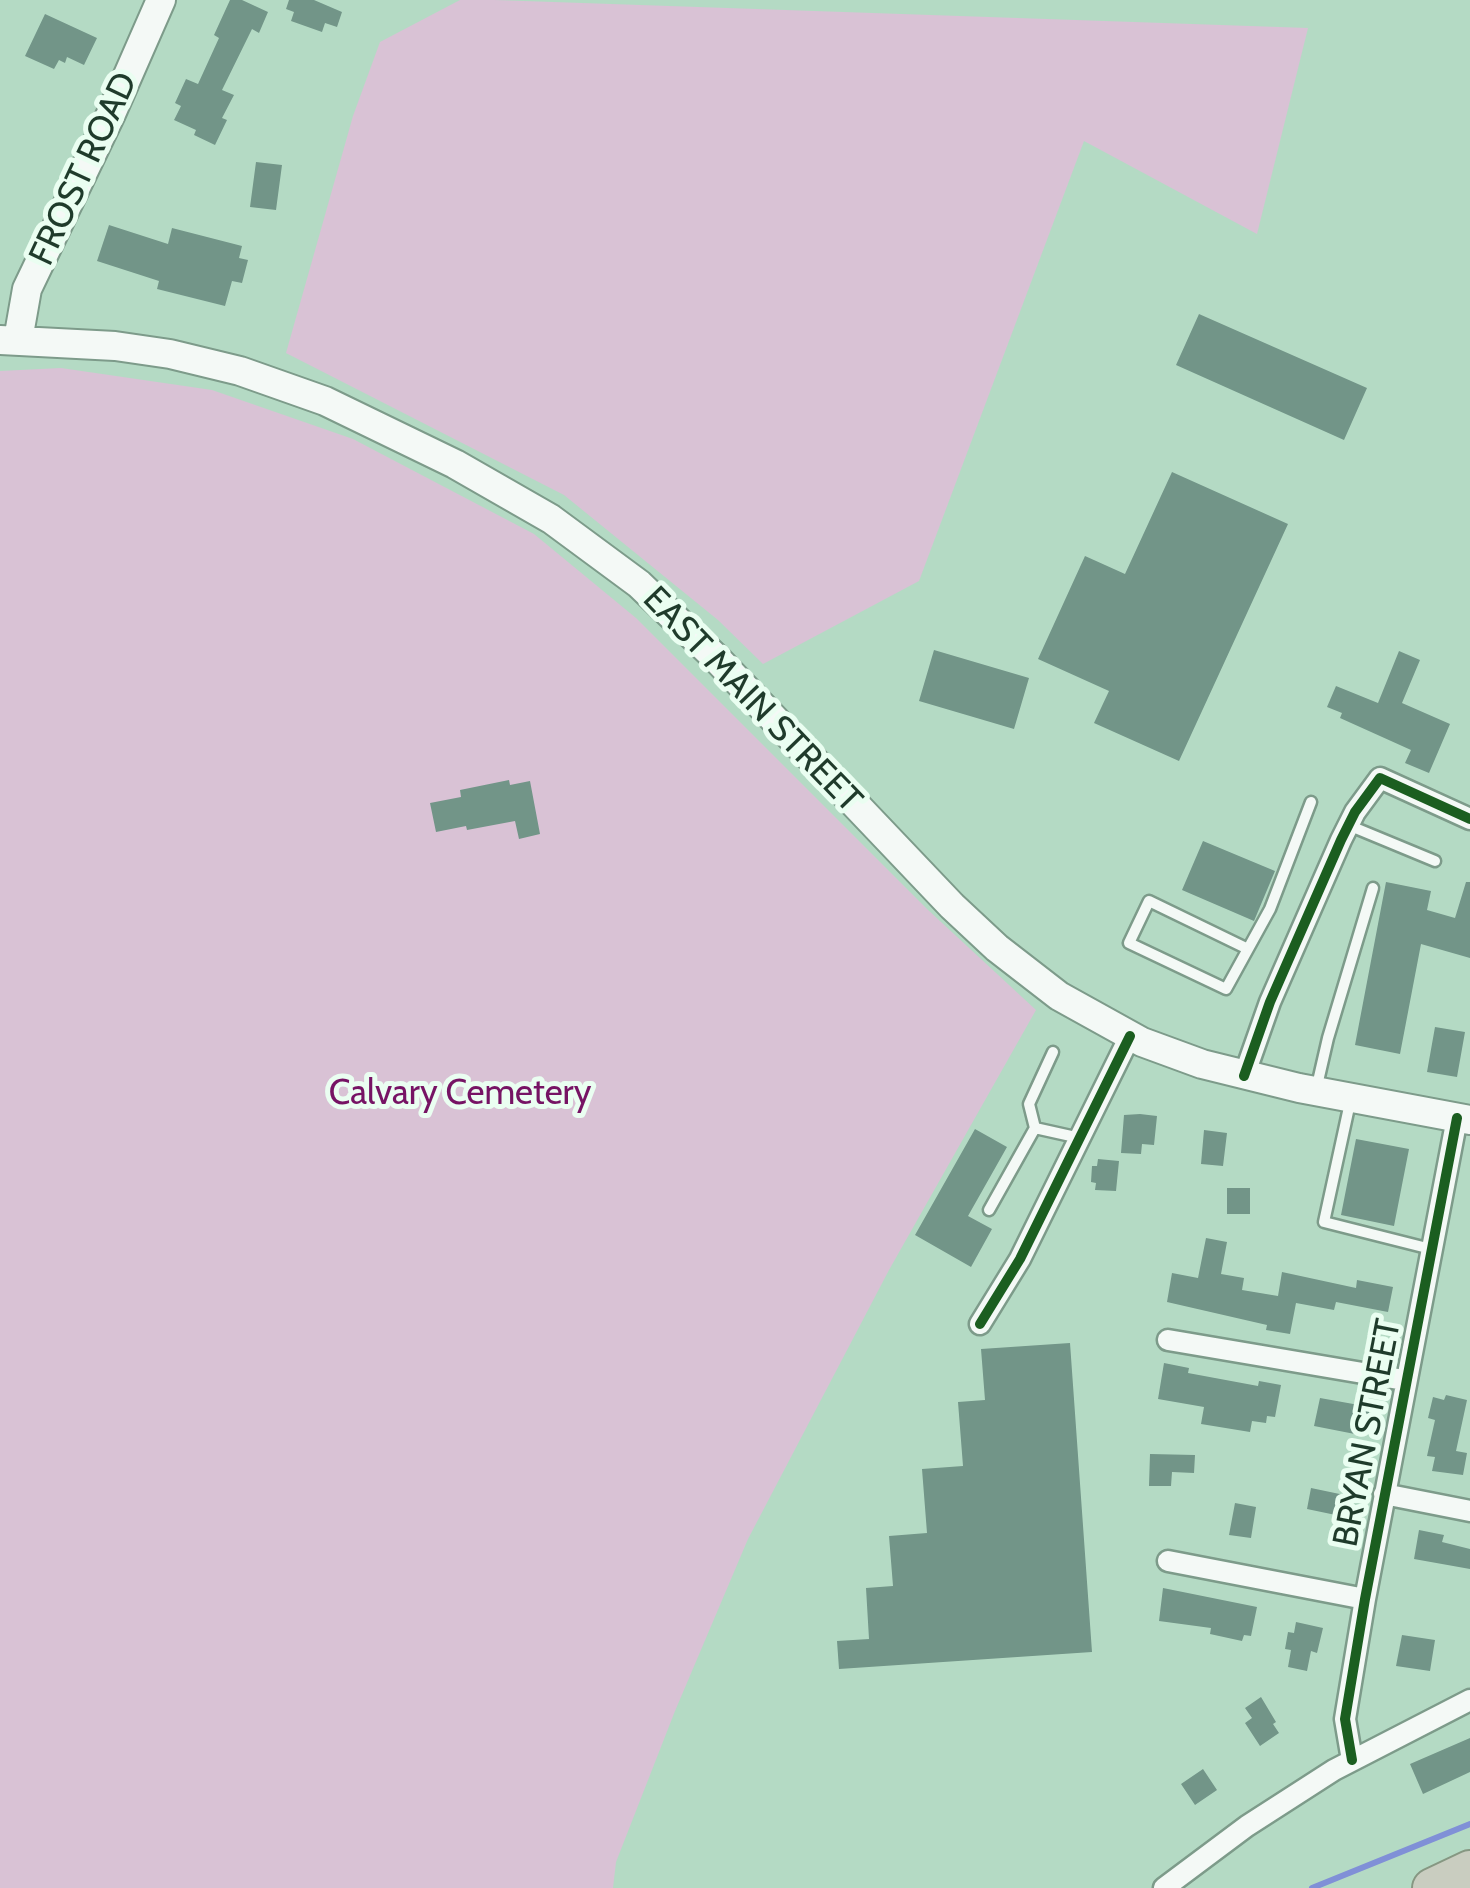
<!DOCTYPE html>
<html>
<head>
<meta charset="utf-8">
<style>
	body { margin:0 }
	canvas { display:block; background:#b4dac4 }
</style>
</head>
<body>
<canvas width="1470" height="1888"></canvas>
<script>
const g = document.querySelector('canvas').getContext('2d');
g.lineJoin = 'round';
function paint(path, color) {
  g.fillStyle = color;
  g.fill(path, 'evenodd');
}
function toPath(rows) {
  const path = new Path2D();
  for (const r of rows) {
    path.moveTo(r[0], r[1]);
    for (let i = 2; i < r.length; i += 2) path.lineTo(r[i], r[i + 1]);
  }
  return path;
}
function strokePath(path, color, width, dash) {
  g.strokeStyle = color;
  g.lineWidth = width;
  g.lineCap = dash ? 'butt' : 'round';
  g.setLineDash(dash || []);
  g.stroke(path);
}
function label(font, color, halo, rows, align = 'center') {
  g.font = font + ' Cabin,sans-serif';
  g.lineWidth = 10;
  g.setLineDash([]);
  g.textBaseline = 'middle';
  g.strokeStyle = halo;
  g.fillStyle = color;
  for (const [text, x, y, turn = 0] of rows) {
    g.save();
    g.translate(x, y);
    g.rotate((+turn || 0) * Math.PI / 180);
    g.textAlign = isNaN(turn) ? turn : align;
    if (halo) g.strokeText(text, 0, 0);
    g.fillText(text, 0, 0);
    g.restore();
  }
}
paint(toPath([
	[460,0,495,0,1308,28,1257,234,1084,141,919,581,763,664,718,620,564,495,286,353,353,116,380,42],
	[61,368,212,390,353,439,534,534,636,618,927,909,1036,1010,889,1270,748,1539,675,1711,616,1862,613,1888,0,1888,0,371]
]), '#d9c2d5');
strokePath(toPath([
	[1312,1888,1470,1824]
]), '#8090d7', 6);
paint(toPath([
	[230,0,242,0,268,12,259,33,252,29,222,90,234,95,222,118,227,120,215,145,194,135,196,130,174,120,181,106,175,103,186,79,198,84,219,38,214,35],
	[289,0,314,0,342,12,337,27,325,23,322,32,291,21,294,12,286,9],
	[45,14,97,38,84,65,67,57,65,63,59,60,54,69,25,56],
	[256,162,282,165,276,210,250,207],
	[109,225,168,244,172,228,242,246,239,258,248,260,242,283,232,281,225,306,157,289,159,281,97,261],
	[1199,314,1367,388,1344,440,1176,365],
	[1172,472,1288,524,1179,761,1094,723,1109,691,1038,659,1085,556,1125,574],
	[934,650,1029,678,1014,729,919,701],
	[1399,651,1420,660,1402,703,1450,724,1429,773,1405,763,1411,750,1340,718,1342,713,1327,707,1336,686,1378,703],
	[509,780,510,785,530,781,540,834,519,839,515,821,467,830,466,826,436,832,430,803,461,797,460,790],
	[1203,841,1275,871,1254,921,1182,890],
	[1386,882,1431,891,1427,910,1455,918,1466,882,1470,882,1470,958,1421,944,1400,1054,1355,1045],
	[1435,1027,1465,1032,1457,1077,1427,1072],
	[1140,1114,1157,1116,1154,1145,1142,1144,1141,1154,1121,1153,1124,1115],
	[975,1129,1007,1147,968,1216,992,1229,971,1267,915,1235],
	[1204,1130,1227,1133,1223,1166,1201,1164],
	[1356,1139,1409,1149,1394,1226,1341,1215],
	[1098,1159,1119,1161,1116,1191,1095,1190,1096,1183,1091,1182,1092,1166,1097,1166],
	[1227,1188,1250,1188,1250,1214,1227,1214],
	[1206,1238,1227,1242,1221,1274,1244,1278,1242,1290,1278,1296,1282,1272,1356,1288,1357,1280,1393,1287,1388,1312,1336,1302,1334,1310,1296,1303,1290,1334,1266,1330,1267,1325,1167,1302,1172,1273,1198,1278],
	[1070,1343,1092,1652,839,1669,837,1641,869,1639,866,1588,893,1586,889,1536,927,1533,922,1469,963,1466,958,1402,985,1400,981,1349],
	[1164,1363,1189,1368,1188,1373,1258,1386,1259,1381,1281,1385,1275,1417,1267,1416,1266,1423,1252,1421,1250,1432,1201,1424,1204,1407,1158,1399],
	[1446,1395,1467,1400,1456,1451,1467,1453,1463,1475,1432,1471,1435,1457,1427,1456,1435,1420,1428,1418,1433,1397,1444,1400],
	[1320,1398,1370,1407,1365,1436,1314,1426],
	[1150,1454,1195,1455,1194,1473,1172,1472,1171,1486,1149,1486],
	[1311,1488,1354,1497,1350,1518,1307,1509],
	[1235,1503,1256,1507,1251,1538,1229,1535],
	[1419,1530,1444,1535,1442,1542,1470,1549,1470,1569,1414,1559],
	[1163,1588,1257,1607,1251,1636,1244,1635,1242,1641,1210,1634,1211,1628,1159,1621],
	[1296,1622,1323,1628,1317,1653,1311,1651,1307,1671,1288,1667,1291,1650,1285,1649,1288,1632,1294,1633],
	[1402,1635,1435,1640,1430,1671,1396,1666],
	[1261,1697,1276,1722,1273,1724,1279,1733,1260,1746,1245,1723,1252,1718,1245,1708],
	[1470,1738,1470,1772,1423,1794,1410,1764],
	[1203,1769,1217,1790,1195,1805,1181,1784]
]), '#729588');
const service = toPath([
	[1348,825,1435,861],
	[1248,949,1149,901,1129,943,1226,989,1270,909,1311,802],
	[1316,1090,1328,1038,1373,888],
	[1351,1098,1324,1222,1431,1249],
	[1035,1128,1080,1138],
	[989,1210,1035,1128,1029,1104,1053,1052]
]);
const minor = toPath([
	[1244,1076,1270,1002,1341,840,1355,812,1380,778,1470,819],
	[980,1324,1020,1259,1130,1036],
	[1168,1340,1404,1380],
	[1384,1494,1470,1511],
	[1168,1561,1365,1599],
	[1352,1760,1345,1719,1365,1599,1457,1118],
	[1164,1888,1247,1826,1334,1770,1470,1700]
]);
const secondary = toPath([
	[0,340,115,346,170,354,240,371,325,401,455,464,551,519,639,584,717,659,952,906,997,948,1059,996,1142,1042,1202,1064,1299,1088,1470,1120],
	[18,340,27,289,111,114,161,0]
]);
const motorway = toPath([
	[1432,1888,1470,1870]
]);
strokePath(service, '#7d9b8a', 15);
strokePath(minor, '#7d9b8a', 25);
strokePath(secondary, '#7d9b8a', 32);
strokePath(motorway, '#869782', 42);
strokePath(service, '#f4f9f6', 10);
strokePath(minor, '#f4f9f6', 20);
strokePath(secondary, '#f4f9f6', 28);
strokePath(motorway, '#c9cdc0', 38);
strokePath(toPath([
	[1244,1076,1270,1002,1341,840,1355,812,1380,778,1470,819],
	[980,1324,1020,1259,1130,1036],
	[1352,1760,1345,1719,1365,1599,1457,1118]
]), '#1b5e20', 10);
label('35px', '#1f3b2b', '#eafef1', [
	["FROST ROAD",84,169,-65],
	["EAST MAIN STREET",752,700,46],
	["BRYAN STREET",1368,1433,-79]
]);
label('35px', '#761364', '#eafef1', [
	["Calvary Cemetery",460,1094]
]);
</script>
</body>
</html>
